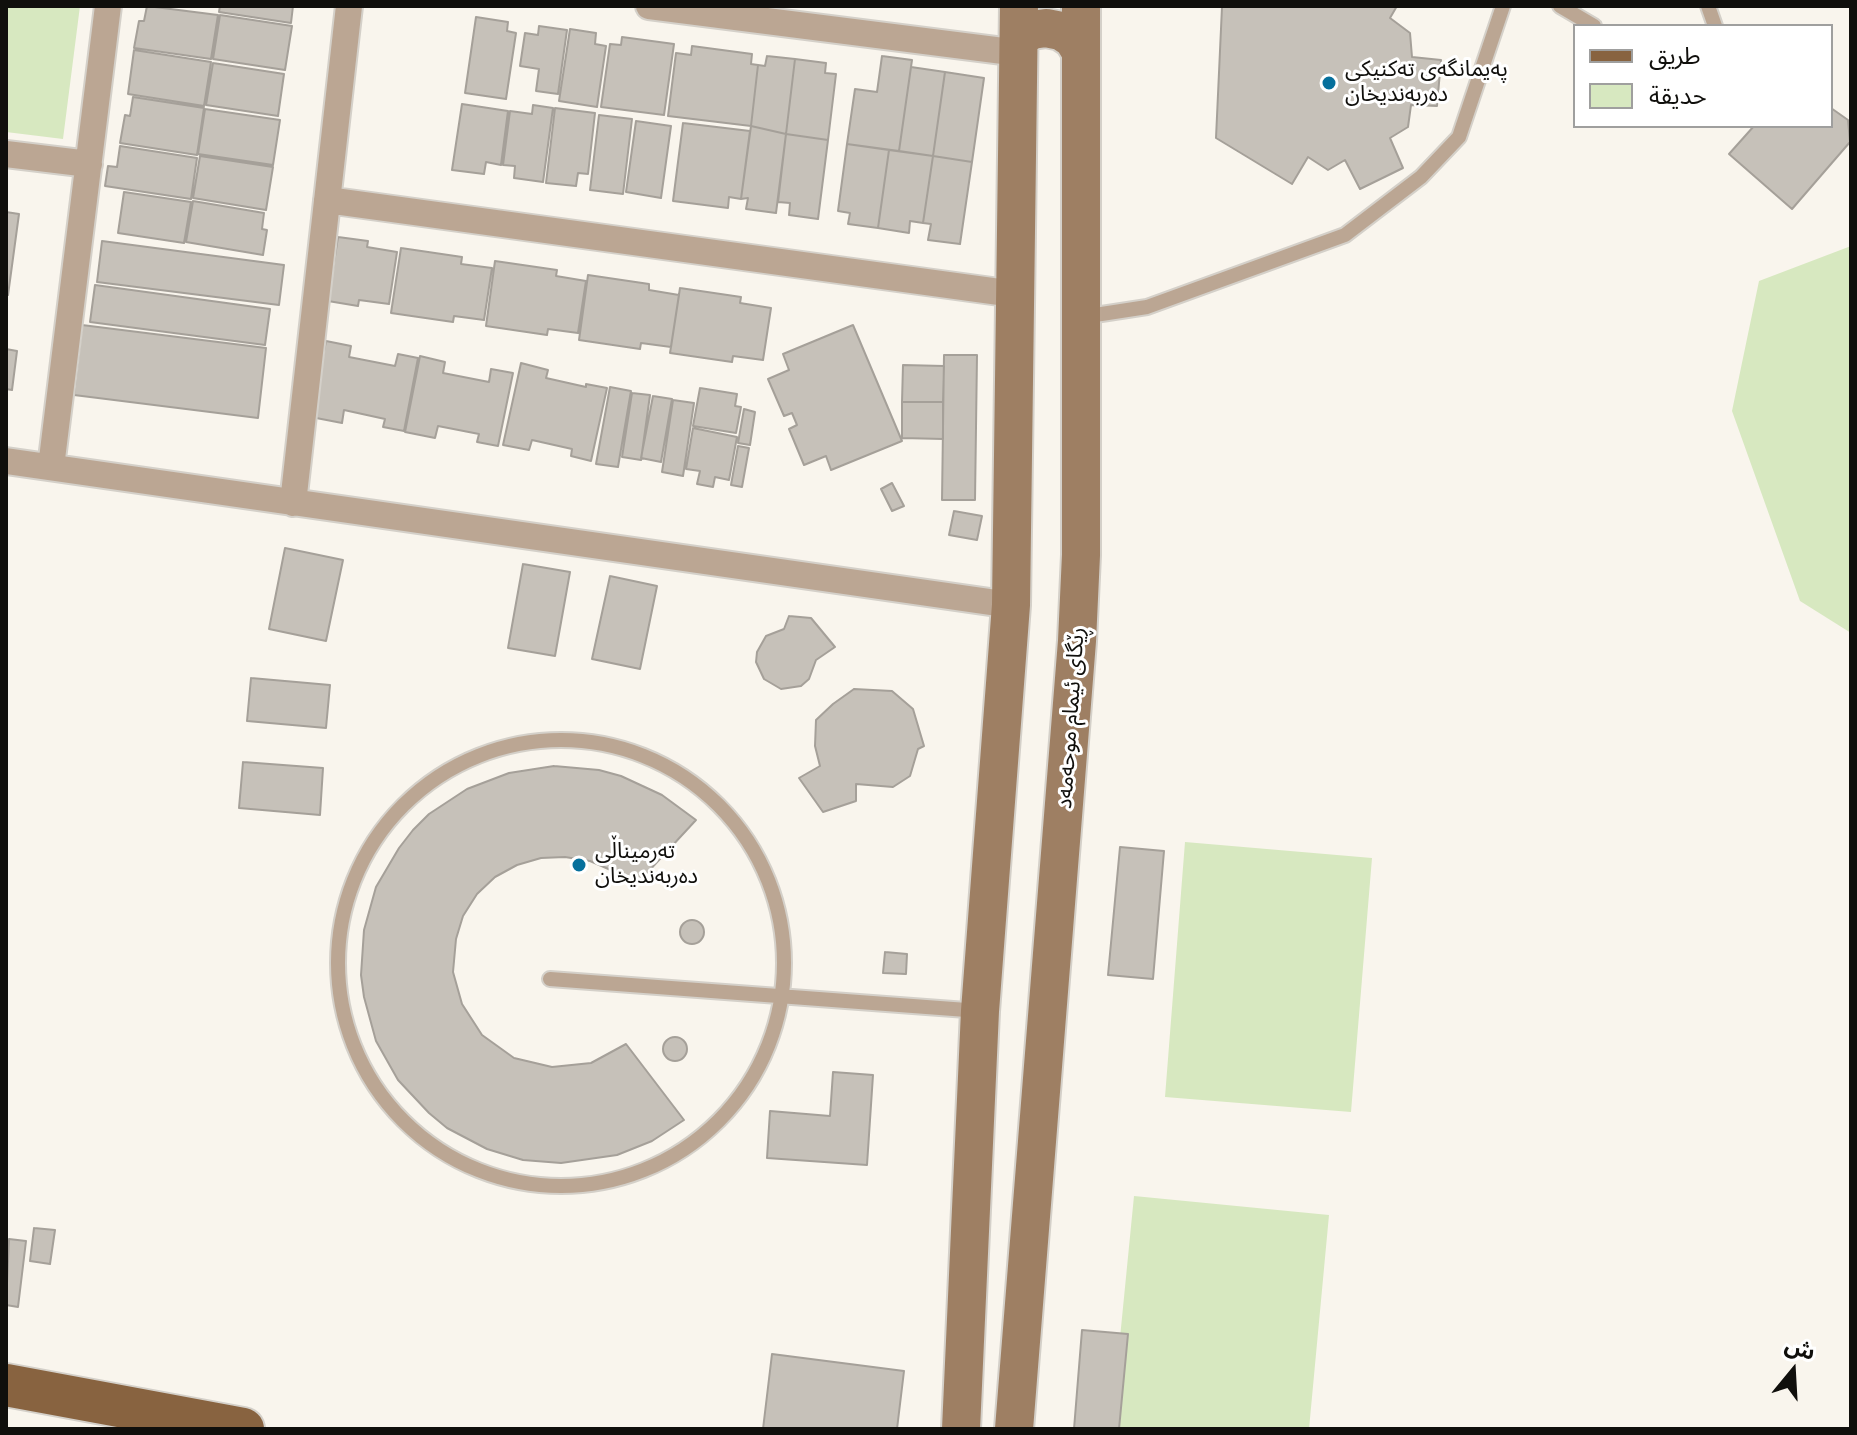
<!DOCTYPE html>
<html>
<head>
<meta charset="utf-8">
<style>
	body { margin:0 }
	#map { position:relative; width:1857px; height:1435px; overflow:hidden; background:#f9f5ed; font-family:Lora,"Noto Sans Arabic",serif }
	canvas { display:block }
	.frame { position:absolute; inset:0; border:8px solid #100f0c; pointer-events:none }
	.legend { position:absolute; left:1573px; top:24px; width:260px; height:104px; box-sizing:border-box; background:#fff; border:2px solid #9f9f9e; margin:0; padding:10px 14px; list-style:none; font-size:24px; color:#100f0c }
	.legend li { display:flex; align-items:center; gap:16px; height:40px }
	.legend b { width:40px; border:2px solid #9f9f9e }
	.north { position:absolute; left:1753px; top:1331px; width:80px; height:80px; -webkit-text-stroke:6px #fff; paint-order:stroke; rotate:18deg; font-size:22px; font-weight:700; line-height:32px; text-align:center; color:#100f0c }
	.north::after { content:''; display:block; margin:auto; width:28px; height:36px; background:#100f0c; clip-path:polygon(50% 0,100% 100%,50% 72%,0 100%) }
</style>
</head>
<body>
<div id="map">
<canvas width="1857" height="1435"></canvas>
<div class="frame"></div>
<ul class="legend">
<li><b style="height:10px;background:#886340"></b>طريق</li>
<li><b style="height:22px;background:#d7e8c0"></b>حديقة</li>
</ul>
<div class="north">ش</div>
</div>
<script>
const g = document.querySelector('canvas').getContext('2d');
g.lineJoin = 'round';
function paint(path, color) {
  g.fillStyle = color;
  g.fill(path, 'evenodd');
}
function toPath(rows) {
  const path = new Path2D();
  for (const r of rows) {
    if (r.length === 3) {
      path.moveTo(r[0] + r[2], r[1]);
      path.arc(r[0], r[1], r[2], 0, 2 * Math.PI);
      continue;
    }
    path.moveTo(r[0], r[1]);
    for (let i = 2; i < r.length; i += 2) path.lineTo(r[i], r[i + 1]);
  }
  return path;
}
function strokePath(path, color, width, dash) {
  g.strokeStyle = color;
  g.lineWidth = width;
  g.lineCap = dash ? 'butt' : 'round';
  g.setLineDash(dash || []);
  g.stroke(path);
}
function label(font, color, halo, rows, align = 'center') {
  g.font = font + ' Lora,"Noto Sans Arabic",serif';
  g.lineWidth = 6;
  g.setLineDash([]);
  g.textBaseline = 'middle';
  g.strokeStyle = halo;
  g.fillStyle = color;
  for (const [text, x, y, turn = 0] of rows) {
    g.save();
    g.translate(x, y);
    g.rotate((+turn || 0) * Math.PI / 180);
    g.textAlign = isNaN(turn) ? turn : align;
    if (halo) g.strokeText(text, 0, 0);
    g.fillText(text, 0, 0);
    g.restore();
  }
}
paint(toPath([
	[6,6,80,6,63,139,6,132],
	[1851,246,1851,633,1800,601,1732,411,1759,281],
	[1185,842,1372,858,1351,1112,1165,1097],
	[1134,1196,1329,1215,1309,1429,1111,1429]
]), '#d7e8c0');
const building = toPath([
	[147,6,218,15,211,59,134,48,139,21,144,21,147,6],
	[220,6,293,6,291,23,219,12,220,6],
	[1397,6,1390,18,1410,33,1412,57,1441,60,1437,106,1411,105,1408,127,1390,138,1403,168,1360,189,1345,160,1328,170,1308,157,1292,184,1216,138,1222,7,1397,6],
	[220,15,292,26,285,70,213,59,220,15],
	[476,17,508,22,507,31,516,33,506,99,465,93,476,17],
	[539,26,567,30,558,94,536,91,539,69,520,66,525,33,538,35,539,26],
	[570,29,596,33,595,44,606,46,597,107,559,101,570,29],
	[622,37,674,44,664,115,601,107,610,44,621,45,622,37],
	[692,46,752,54,751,64,758,65,751,126,668,116,676,53,691,55,692,46],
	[134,50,211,62,204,106,128,94,134,50],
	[767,56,795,59,786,134,751,126,758,65,765,66,767,56],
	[882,56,912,60,899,151,847,144,855,89,877,92,882,56],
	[795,59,826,63,825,73,836,74,828,140,786,134,795,59],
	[213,63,284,74,278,116,206,105,213,63],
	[911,67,945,72,933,156,899,151,911,67],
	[945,72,984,78,972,162,933,156,945,72],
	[133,97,204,108,197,155,120,143,125,115,130,116,133,97],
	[462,104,508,111,501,165,486,162,484,174,452,170,462,104],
	[533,105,553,108,543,182,514,178,515,166,503,165,510,111,532,114,533,105],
	[555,108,595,113,588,174,578,173,576,186,546,183,555,108],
	[1831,108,1848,120,1850,142,1792,209,1729,154,1754,126,1831,126,1831,108],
	[205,109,280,120,273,165,198,154,205,109],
	[599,115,632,119,623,194,590,190,599,115],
	[636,121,671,126,661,198,626,192,636,121],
	[683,123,750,131,741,199,729,197,728,208,673,201,683,123],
	[751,126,786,134,776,213,746,209,748,198,741,199,751,126],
	[786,134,828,140,818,219,789,215,790,203,778,202,786,134],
	[847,144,889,150,878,228,848,224,850,213,838,211,847,144],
	[120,146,197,158,191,199,105,186,108,166,117,167,120,146],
	[889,150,933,156,923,223,910,221,909,233,878,228,889,150],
	[200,156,273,167,266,210,193,198,200,156],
	[933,156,972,162,960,244,928,240,931,224,923,223,933,156],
	[124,192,191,202,184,243,118,233,124,192],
	[193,201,264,213,262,229,267,230,263,255,186,242,193,201],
	[6,212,19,214,8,295,6,295,6,212],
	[338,237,368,241,367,247,397,252,389,304,359,300,358,306,328,301,338,237],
	[102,241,284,265,279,305,97,282,102,241],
	[401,248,462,257,461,264,492,268,484,320,454,316,453,322,391,313,401,248],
	[495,261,557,270,556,276,586,281,578,333,548,329,547,335,486,326,495,261],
	[588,275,649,284,649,290,679,295,671,347,641,343,640,349,579,340,588,275],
	[95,285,270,309,265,345,90,322,95,285],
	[680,288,741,297,740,303,771,308,763,360,733,356,732,362,670,353,680,288],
	[82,325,266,348,258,418,74,395,82,325],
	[853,325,902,441,831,470,826,456,804,465,789,429,797,425,792,413,784,416,768,379,789,370,783,354,853,325],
	[326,341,351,346,349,357,395,366,398,354,418,358,404,431,383,427,385,419,344,410,342,423,311,417,326,341],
	[6,349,17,351,12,390,6,389,6,349],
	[944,355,977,355,975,500,942,500,944,355],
	[420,356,445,362,443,373,489,382,491,369,513,373,498,446,477,442,479,434,438,426,435,438,405,432,420,356],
	[521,363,548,370,546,378,586,387,586,384,607,388,591,461,571,456,572,449,532,440,529,450,503,445,521,363],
	[903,365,944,366,943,402,902,402,903,365],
	[610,387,631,391,618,467,596,464,610,387],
	[700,388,737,394,735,406,741,407,736,433,693,426,700,388],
	[632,393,650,395,641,460,622,457,632,393],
	[653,396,672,399,661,462,641,458,653,396],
	[673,400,694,403,683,476,662,472,673,400],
	[902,402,943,402,943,439,902,438,902,402],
	[744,409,755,412,750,445,738,443,744,409],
	[693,428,737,437,729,480,715,477,713,487,697,484,700,471,686,469,693,428],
	[738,446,749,448,742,487,731,485,738,446],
	[892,483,904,506,892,511,881,489,892,483],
	[954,511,982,516,977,540,949,535,954,511],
	[285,548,343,560,326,641,269,629,285,548],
	[523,564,570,572,555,656,508,648,523,564],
	[610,576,657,586,640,669,592,659,610,576],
	[789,616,811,618,835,647,816,660,809,679,801,686,781,689,764,679,756,662,757,652,766,636,784,629,789,616],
	[251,678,330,685,326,728,247,721,251,678],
	[854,689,892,691,913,709,924,746,918,749,910,776,893,787,856,784,856,801,823,812,799,778,820,766,815,746,816,720,833,704,854,689],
	[243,762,323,768,320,815,239,808,243,762],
	[554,766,599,770,621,776,662,795,696,820,634,887,613,871,590,861,565,857,541,858,517,865,495,877,477,894,463,916,456,939,453,972,462,1004,482,1035,514,1058,552,1067,591,1063,626,1044,684,1120,652,1141,617,1155,561,1163,523,1160,487,1149,447,1128,429,1113,398,1080,376,1041,364,997,361,975,364,930,376,887,399,848,413,830,429,814,467,789,509,773,554,766],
	[1120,847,1164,851,1153,979,1108,975,1120,847],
	[692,932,12],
	[885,952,907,954,906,974,883,973,885,952],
	[675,1049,12],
	[833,1072,873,1075,867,1165,767,1158,770,1111,830,1116,833,1072],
	[34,1228,55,1230,50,1264,30,1261,34,1228],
	[9,1239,26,1241,18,1307,6,1305,9,1239],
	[1082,1330,1128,1334,1119,1429,1074,1429,1082,1330],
	[772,1354,904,1371,897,1429,763,1429,772,1354]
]);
paint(building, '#c6c1b9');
strokePath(building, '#a5a099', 2);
const service = toPath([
	[1560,6,1594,26],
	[1708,6,1715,26],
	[1082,317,1147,307,1345,235,1421,177,1459,137,1503,6],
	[561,963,223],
	[550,979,980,1011]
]);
const minor = toPath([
	[649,6,1019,53],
	[6,154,89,164],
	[327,200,1014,294],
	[6,461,1011,605],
	[51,467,108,6],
	[293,503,349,6]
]);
const secondary = toPath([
	[1019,38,1032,30,1046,28,1061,31,1073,39,1081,52],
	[961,1429,980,1011,1011,605,1019,6],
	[1014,1429,1077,641,1081,555,1081,6]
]);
const primary = toPath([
	[6,1385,243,1429]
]);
strokePath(service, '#d4d0c9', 18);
strokePath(minor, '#d4d0c9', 30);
strokePath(secondary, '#d4d0c9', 42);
strokePath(primary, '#d4d0c9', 46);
strokePath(service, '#bba693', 14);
strokePath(minor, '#bba693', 26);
strokePath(secondary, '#9e7f63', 38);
strokePath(primary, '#886340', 42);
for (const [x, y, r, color] of [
	[1329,83,8,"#06709c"],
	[579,865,8,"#06709c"]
]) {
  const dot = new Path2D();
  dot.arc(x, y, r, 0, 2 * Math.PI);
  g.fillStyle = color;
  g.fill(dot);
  strokePath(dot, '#fff', 3);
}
label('22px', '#100f0c', '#fff', [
	["په‌یمانگه‌ى ته‌كنیكى",1345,70],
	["ده‌ربه‌ندیخان",1345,95],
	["تەرمیناڵی",595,852],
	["دەربەندیخان",595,877]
], 'left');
label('22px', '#100f0c', '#fff', [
	["ڕێگای ئیمام موحەمەد",1071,718,-86]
]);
</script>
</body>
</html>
